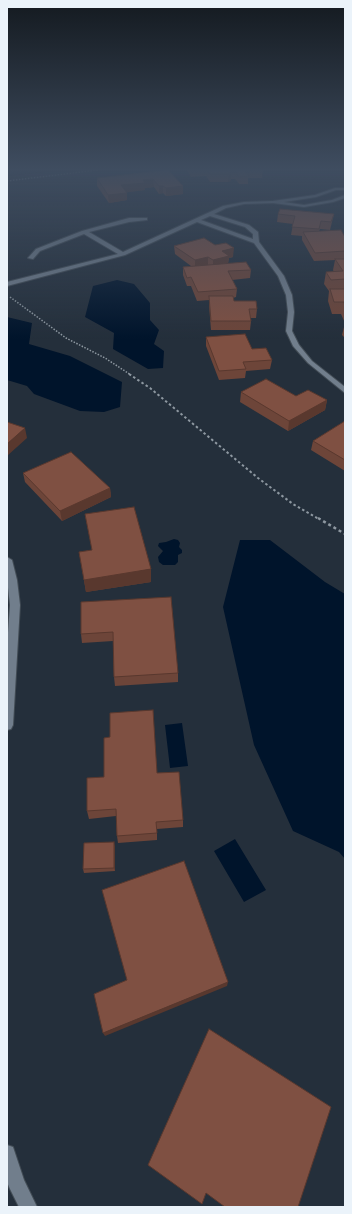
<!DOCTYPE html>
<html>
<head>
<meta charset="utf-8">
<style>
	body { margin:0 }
	#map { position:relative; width:352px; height:1214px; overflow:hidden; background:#242f3b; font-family:Literata,serif }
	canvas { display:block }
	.frame { position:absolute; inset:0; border:8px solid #ebf3fa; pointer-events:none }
</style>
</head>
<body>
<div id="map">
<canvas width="352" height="1214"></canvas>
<div class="frame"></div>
</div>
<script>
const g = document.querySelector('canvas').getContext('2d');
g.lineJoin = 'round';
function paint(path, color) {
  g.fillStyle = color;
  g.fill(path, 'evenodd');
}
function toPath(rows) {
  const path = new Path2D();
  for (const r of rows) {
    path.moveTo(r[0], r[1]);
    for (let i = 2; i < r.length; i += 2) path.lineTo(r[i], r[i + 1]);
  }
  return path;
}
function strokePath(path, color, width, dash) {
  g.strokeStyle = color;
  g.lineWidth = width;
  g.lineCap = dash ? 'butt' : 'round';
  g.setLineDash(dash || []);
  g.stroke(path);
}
paint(toPath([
	[7,169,71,169,7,176],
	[117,280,134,284,150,303,150,320,159,330,154,344,164,351,163,368,148,369,113,349,114,333,85,317,93,286],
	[7,317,32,323,29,344,70,356,122,382,120,407,104,412,80,411,34,394,27,386,7,380],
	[174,539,178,540,180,543,179,547,182,550,182,553,178,555,178,562,175,565,163,565,159,562,158,557,163,551,158,546,159,543,166,542],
	[240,540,270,540,325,582,345,594,345,859,339,852,293,831,254,745,223,607],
	[182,723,188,766,170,768,165,725],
	[235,839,266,890,244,902,214,851]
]), '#00142b');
const street = toPath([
	[335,188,345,188,345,190,336,190,316,197,284,202,304,205,332,200,345,195,345,198,333,202,304,207,273,203,244,204,226,208,214,214,249,225,258,232,259,242,284,276,292,295,294,312,292,331,299,345,312,361,345,387,345,393,308,363,293,346,286,331,288,312,286,295,278,276,254,243,197,222,125,255,7,286,7,282,118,254,84,234,40,251,33,259,28,258,36,249,82,231,129,218,147,218,147,220,129,222,89,232,123,252,223,206,244,202,273,201,315,195,335,188],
	[210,216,245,227,253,234,253,239,201,220,210,216],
	[7,557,12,560,17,580,20,605,13,725,11,729,7,730,7,646,10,605,7,579,7,557],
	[7,1145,13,1147,24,1180,37,1207,19,1207,10,1189,7,1182,7,1145]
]);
strokePath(street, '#424c55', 2);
strokePath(toPath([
	[7,181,106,169],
	[10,297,66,338,105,358,131,375]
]), '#8e98a1', 1.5, [1.5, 1.5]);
strokePath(toPath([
	[129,374,150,388,258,478,293,504,319,519]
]), '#8e98a1', 2, [2.5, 2.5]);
strokePath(toPath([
	[318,518,345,534]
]), '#8e98a1', 2.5, [3, 3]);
paint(street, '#717e8c');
paint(toPath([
	[186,169,262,169,263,170,262,178,248,178,248,184,239,184,235,179,231,179,231,181,228,182,210,182,206,176,191,177],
	[168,170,183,186,183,194,166,196,163,193,159,194,154,187,145,188,145,190,127,192,127,200,109,203,97,186,97,178],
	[278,214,334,214,330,230,320,229,319,231,345,237,345,338,342,335,345,323,341,314,332,314,328,301,329,291,324,284,326,272,334,272,333,270,335,260,314,261,302,240,302,236,291,235,293,224,277,222],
	[215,245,233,257,229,258,228,263,251,270,250,278,232,280,237,289,236,297,233,298,234,301,257,309,256,318,250,318,251,321,250,330,211,330,209,305,209,300,197,301,191,286,187,286,183,275,183,267,191,266,175,254,174,246],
	[206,337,252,349,272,360,270,369,246,371,245,378,219,380,206,346],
	[241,392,296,396,327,400,325,410,288,431,240,402],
	[345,421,345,471,311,450,313,441],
	[23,473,110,488,111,497,62,521,25,482],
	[85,514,151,582,86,592,79,552,92,550],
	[81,602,178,673,178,682,115,686,114,677,113,641,82,643,81,634],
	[157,773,183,820,183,827,157,829,157,840,118,843,117,836,116,816,89,819,87,811],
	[115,846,115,871,84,873,83,869]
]), '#6d4539');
paint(toPath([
	[229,174,231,174,231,181,228,182],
	[153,179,154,187,145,188,145,190,122,193,121,185,143,180],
	[159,186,163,186,163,193,159,194],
	[183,186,183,194,166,196,166,188],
	[127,193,127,200,109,203,108,195],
	[234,248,233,257,229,258,228,264,213,269,213,260,222,251],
	[208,257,208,265,195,269,195,260],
	[327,400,325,410,288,431,289,421],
	[25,428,27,438,7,456,7,444],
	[110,488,111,497,62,521,60,511],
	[151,569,151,582,86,592,84,580],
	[114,842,115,846,115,871,114,868],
	[228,982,227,986,105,1036,103,1033]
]), '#59382e');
const building = toPath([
	[190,169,262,169,263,170,245,171,249,176,239,177,236,172,230,172,231,174,210,174,207,169,191,170,190,169],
	[168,170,183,186,166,188,163,186,159,186,153,179,143,180,145,183,121,185,127,193,108,195,97,178,168,170],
	[280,209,334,214,331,222,321,221,319,229,292,227,295,216,278,214,280,209],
	[341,230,345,237,345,251,315,253,303,232,341,230],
	[204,238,215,245,226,243,234,248,222,251,229,256,213,260,208,257,195,260,174,246,204,238],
	[335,259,345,259,345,279,331,280,326,272,343,271,335,259],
	[246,262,251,270,228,271,237,289,198,292,191,277,187,278,183,267,246,262],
	[330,289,345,289,345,306,344,302,334,302,330,289],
	[209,296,233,296,234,301,256,301,257,309,249,309,251,321,211,321,209,296],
	[245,334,252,349,266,348,272,360,243,362,246,369,219,371,206,337,245,334],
	[266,379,296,396,308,390,327,400,289,421,241,392,266,379],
	[345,421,345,460,313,441,345,421],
	[7,422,25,428,7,444,7,422],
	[71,452,110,488,60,511,23,473,71,452],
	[134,507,151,569,84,580,79,552,92,550,85,514,134,507],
	[171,597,178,673,114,677,113,632,81,634,81,602,171,597],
	[153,710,157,773,179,772,183,820,156,822,157,833,117,836,116,809,87,811,87,778,104,777,104,738,110,737,110,713,153,710],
	[114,842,114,868,83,869,84,843,114,842],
	[184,861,228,982,103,1033,94,994,127,980,102,890,184,861],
	[209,1029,331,1107,298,1207,225,1207,206,1193,202,1204,148,1165,209,1029]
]);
paint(building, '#7f5042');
strokePath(building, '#59382e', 1);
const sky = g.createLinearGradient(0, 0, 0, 339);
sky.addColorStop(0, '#141a20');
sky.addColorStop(0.5, '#3f4d60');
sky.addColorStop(1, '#3f4d6000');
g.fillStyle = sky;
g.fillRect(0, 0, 352, 339);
</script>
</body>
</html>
